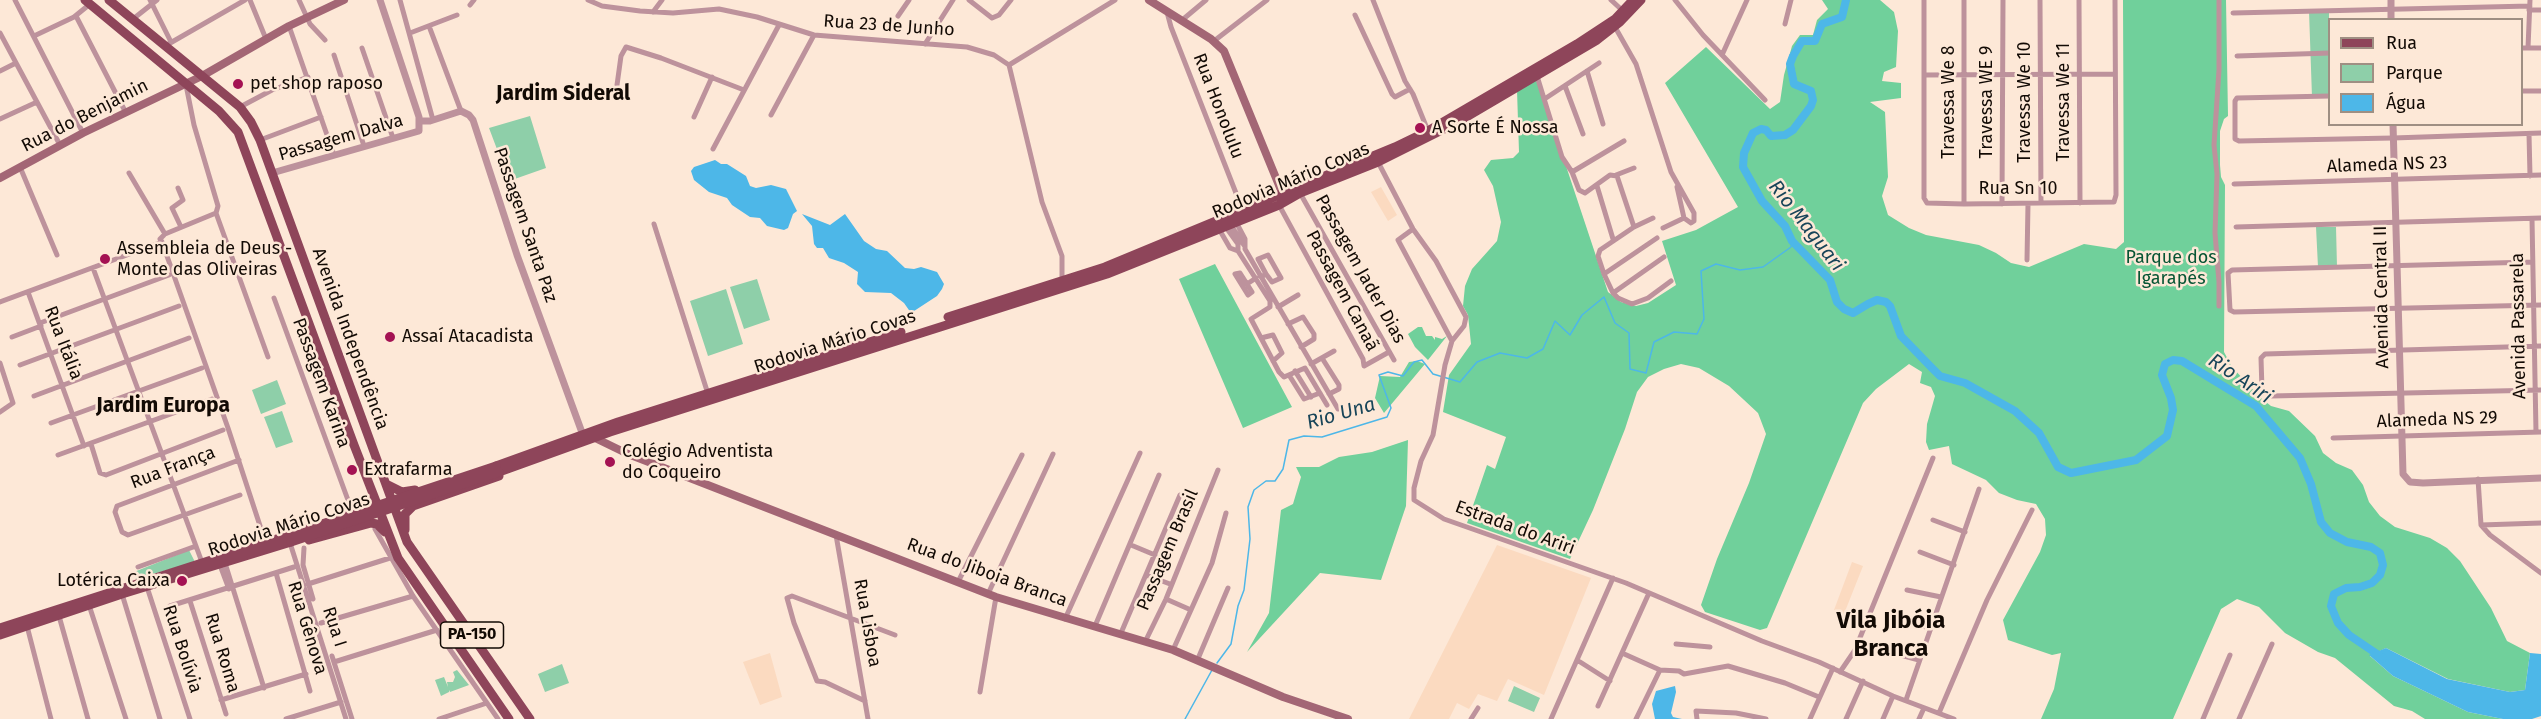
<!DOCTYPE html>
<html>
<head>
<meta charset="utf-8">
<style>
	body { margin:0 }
	#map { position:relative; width:2541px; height:719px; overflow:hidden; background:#fde8d7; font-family:"Fira Sans",sans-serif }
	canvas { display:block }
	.legend { position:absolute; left:2328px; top:18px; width:195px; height:108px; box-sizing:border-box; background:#fde8d7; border:2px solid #9f8f83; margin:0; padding:8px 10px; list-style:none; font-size:18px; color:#120a04 }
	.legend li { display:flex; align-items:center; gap:12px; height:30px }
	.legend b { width:30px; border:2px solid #9f8f83 }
</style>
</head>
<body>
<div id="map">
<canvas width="2541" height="719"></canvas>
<ul class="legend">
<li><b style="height:8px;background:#8e455a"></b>Rua</li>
<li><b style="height:16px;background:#8ecfa9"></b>Parque</li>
<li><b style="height:16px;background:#4db7e8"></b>Água</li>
</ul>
</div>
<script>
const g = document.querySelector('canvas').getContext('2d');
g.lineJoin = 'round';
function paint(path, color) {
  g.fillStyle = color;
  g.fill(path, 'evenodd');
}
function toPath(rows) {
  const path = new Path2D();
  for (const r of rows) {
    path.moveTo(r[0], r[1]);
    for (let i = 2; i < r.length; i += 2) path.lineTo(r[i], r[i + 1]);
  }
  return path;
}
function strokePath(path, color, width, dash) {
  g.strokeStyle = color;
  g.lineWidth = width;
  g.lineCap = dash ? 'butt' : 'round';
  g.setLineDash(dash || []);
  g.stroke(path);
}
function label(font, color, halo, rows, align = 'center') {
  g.font = font + ' "Fira Sans",sans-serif';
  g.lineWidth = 5;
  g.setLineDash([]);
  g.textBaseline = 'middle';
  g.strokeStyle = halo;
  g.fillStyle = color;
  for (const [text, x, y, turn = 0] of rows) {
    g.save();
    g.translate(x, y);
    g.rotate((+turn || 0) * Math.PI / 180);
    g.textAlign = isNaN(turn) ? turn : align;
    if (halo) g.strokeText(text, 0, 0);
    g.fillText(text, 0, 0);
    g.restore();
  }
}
paint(toPath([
	[1381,187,1397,215,1388,221,1371,192],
	[1497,545,1591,578,1544,695,1508,679,1497,701,1478,694,1469,709,1457,703,1449,719,1409,719],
	[1852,562,1863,566,1844,614,1834,610],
	[770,653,782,697,760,705,743,662]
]), '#fbdac0');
paint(toPath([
	[2309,11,2329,11,2329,97,2312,97],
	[530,116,546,168,509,181,489,128],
	[2316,227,2336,227,2337,267,2318,267],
	[757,279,770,320,744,329,730,287],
	[726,289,743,344,708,356,690,301],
	[277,380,286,404,261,414,252,390],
	[282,411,293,442,276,448,264,417],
	[189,550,195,562,136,579,134,572],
	[562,664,569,683,545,692,538,674],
	[457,670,469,685,450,692,449,690,449,692,441,696,435,680,444,677,448,687,447,682,453,682,455,677,453,672],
	[1514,686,1540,698,1534,712,1508,701]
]), '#8ecfa9');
paint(toPath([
	[1822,0,1880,0,1894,12,1898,31,1896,67,1884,72,1882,81,1901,83,1901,98,1870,102,1885,112,1888,177,1882,196,1888,215,1909,228,1926,235,1979,245,1996,253,2011,263,2029,267,2084,244,2116,249,2124,242,2123,0,2226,0,2228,116,2224,119,2220,131,2220,165,2221,177,2225,185,2224,352,2232,367,2261,398,2271,406,2289,411,2315,436,2323,453,2336,463,2352,470,2363,485,2369,502,2380,516,2395,527,2430,538,2447,548,2460,561,2491,608,2507,641,2530,653,2525,690,2510,692,2448,679,2386,648,2370,656,2393,676,2468,712,2503,719,2425,719,2412,711,2394,706,2335,658,2318,652,2285,633,2259,607,2237,599,2221,609,2173,719,2041,719,2054,689,2061,653,2052,655,2008,640,2003,620,2040,552,2046,535,2045,519,2036,504,2017,500,1999,493,1986,480,1952,464,1949,446,1929,450,1926,442,1927,424,1935,396,1931,387,1920,383,1922,372,1909,364,1876,389,1863,403,1767,628,1760,630,1705,612,1701,605,1717,559,1749,483,1766,434,1758,413,1729,386,1699,368,1681,364,1664,369,1648,377,1637,392,1625,429,1593,510,1570,559,1467,523,1487,465,1495,469,1506,437,1443,412,1449,375,1471,344,1468,315,1463,306,1465,286,1472,269,1497,241,1501,222,1493,186,1484,170,1491,160,1513,158,1519,152,1517,90,1537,79,1608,292,1621,302,1636,306,1648,303,1676,285,1662,241,1696,230,1738,207,1665,83,1706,47,1770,109,1780,102,1784,75,1792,46,1800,35,1813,35,1817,20,1828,9],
	[1215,264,1292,407,1243,428,1179,279],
	[1418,327,1422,327,1426,336,1432,336,1435,340,1435,337,1442,339,1447,336,1428,360,1415,347,1408,334],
	[1417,361,1425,364,1384,413,1375,398,1380,376,1400,377,1409,362],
	[1408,440,1406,506,1381,580,1320,573,1247,652,1269,613,1281,510,1293,504,1301,477,1296,467,1319,467,1339,457,1372,452]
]), '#70d09b');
paint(toPath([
	[715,160,721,164,727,164,746,176,750,186,756,188,771,185,786,189,797,211,793,214,788,228,784,230,767,226,760,218,750,217,732,205,727,198,709,192,694,180,691,171,694,167],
	[802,214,830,225,845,214,864,241,876,249,887,251,905,268,914,269,921,267,937,272,944,284,942,289,937,296,911,313,904,303,891,293,865,292,857,284,858,272,844,263,829,258,823,248,817,248,814,244,812,226],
	[2386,648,2447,679,2510,692,2525,690,2530,653,2541,654,2541,716,2532,719,2503,719,2468,712,2393,676,2369,655],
	[1675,686,1676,692,1671,713,1673,717,1682,719,1655,719,1652,704,1656,691]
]), '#4db7e8');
strokePath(toPath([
	[1217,663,1231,644,1238,606,1244,590,1250,539,1248,507,1254,490,1266,481,1275,481,1283,469,1289,440,1304,436,1322,437,1387,417,1391,408,1379,375,1388,372,1403,376,1414,362,1422,360,1433,374,1460,382,1477,362,1500,353,1527,358,1543,349,1555,321,1570,335,1582,315,1604,297,1615,323,1629,333,1630,369,1646,373,1654,342,1674,332,1697,334,1704,319,1701,271,1716,264,1740,270,1763,267,1791,247,1792,241],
	[1185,719,1212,670]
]), '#4db7e8', 1.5);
strokePath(toPath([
	[1846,0,1842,17,1822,24,1815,41,1802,41,1793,56,1790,64,1794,84,1811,91,1813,100,1811,106,1793,130,1785,135,1771,136,1766,130,1761,129,1753,133,1744,153,1743,167,1762,201,1785,226,1792,241,1830,280,1837,302,1844,309,1853,313,1868,304,1877,300,1886,302,1890,306,1901,336,1931,367,1940,376,1965,383,2015,411,2039,433,2058,467,2071,473,2136,460,2167,436,2173,410,2171,398,2162,375,2165,364,2173,360,2182,361,2256,406,2300,458,2311,484,2321,522,2330,533,2347,542,2371,547,2380,553,2383,565,2380,575,2372,583,2360,587,2346,588,2334,594,2331,606,2338,623,2349,635,2383,658]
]), '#4db7e8', 8);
strokePath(toPath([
	[15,0,83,133],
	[150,0,171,42],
	[250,0,266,39],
	[299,0,310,24,325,40],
	[400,0,433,120],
	[588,0,602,6,640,11,673,13,719,9,757,17,814,35,967,47,994,55,1009,65],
	[969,0,992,18,999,15,1011,0],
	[1373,0,1405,81,1413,94,1428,131],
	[1611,0,1623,11],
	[1675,0,1703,35,1765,100],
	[1924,0,1924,198,1927,203,1964,204,2114,202,2116,195,2115,0],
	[2040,0,2041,203],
	[2079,0,2080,203],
	[470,5,474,0],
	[2529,10,2541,10],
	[653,12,662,0],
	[1167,12,1171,27,1243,211],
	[2233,13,2530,6],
	[1355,15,1392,94,1395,97,1410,89],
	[76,16,126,113],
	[898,16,909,0],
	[133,19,157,0],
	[1181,21,1206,0],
	[1785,24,1791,0],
	[289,26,334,155],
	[429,26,461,111],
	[1615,27,1636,64,1671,172,1694,213,1694,221,1691,223,1684,218,1677,187],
	[0,33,60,145],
	[410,33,457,15],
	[34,36,74,17,90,4],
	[1214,41,1267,0],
	[925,44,953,0],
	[165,46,245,0],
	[362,48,393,138],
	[2522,48,2541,48],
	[2528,48,2530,0],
	[334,55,364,146],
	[1722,55,1747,0],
	[2237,56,2330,53],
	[1009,65,1042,202,1062,256,1062,281],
	[1009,65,1115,0],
	[0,71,16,63],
	[1587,71,1603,124],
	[1925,75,2115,74],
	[1537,76,1562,157,1572,172],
	[186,85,194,125,218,206,216,213,268,357],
	[617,85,621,56,626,47,661,58,744,90],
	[1565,86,1583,134],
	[2522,91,2541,91],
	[2330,96,2237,98,2235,101,2235,139,2239,141,2393,138,2541,133],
	[1546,98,1599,63],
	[240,107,272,90,308,77],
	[771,115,814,35],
	[694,117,712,77],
	[0,119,37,102],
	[2529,134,2530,176],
	[260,140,321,117],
	[1624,141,1572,172,1579,190,1585,193,1610,175,1617,176,1634,227,1600,250,1598,256,1604,274,1613,293,1618,298,1632,304,1648,298,1671,281],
	[713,149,779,25],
	[1378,162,1413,229,1436,261,1466,317,1464,326,1452,341,1445,365,1433,435,1421,461,1414,488,1414,500,1444,519,1626,583,1762,641,1819,662,1893,696,1954,719],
	[20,167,57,255],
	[129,173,165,234],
	[1616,175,1634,168],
	[2234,184,2541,175],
	[1597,186,1613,239],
	[178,188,183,200,172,208,181,227],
	[1300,193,1394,360],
	[1964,204,1964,0],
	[2002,204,2003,0],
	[1279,205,1363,359,1364,366,1389,352],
	[2532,219,2536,432],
	[1236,222,1245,239,1245,249,1338,409],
	[654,224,708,394],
	[1230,224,1244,245],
	[1225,226,1238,244,1238,251,1270,301,1270,307,1251,319,1279,372,1284,377,1305,368,1327,405],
	[1634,227,1653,218],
	[2236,227,2541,218],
	[1663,228,1684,218],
	[1219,229,1230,248,1238,251],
	[1413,229,1398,240,1452,341],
	[162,242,228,428,264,538],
	[162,242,160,239,165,234,216,213],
	[2027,260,2028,204],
	[2532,262,2232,270,2228,273,2230,310,2234,312,2541,305],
	[93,268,203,565],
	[1604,274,1657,238],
	[1261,277,1266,274,1272,282,1281,278,1268,255,1258,259,1266,274],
	[1247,284,1252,292,1248,295,1235,274,1240,273,1247,284,1256,278],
	[28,292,84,446],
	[1613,293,1664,257],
	[274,298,352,511],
	[0,302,162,242],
	[2219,306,2219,282,2215,233,2217,174,2214,145,2219,70,2219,0],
	[1278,307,1298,295],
	[40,323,169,275],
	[1288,324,1303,317,1314,334,1314,339,1301,347],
	[12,337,41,326],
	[1261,338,1273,335,1282,353,1273,361],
	[2541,346,2265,354,2261,358,2262,390,2271,396,2541,390],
	[1322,358,1339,385,1339,389,1329,394],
	[0,363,13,403,0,412],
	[1311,364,1334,351],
	[20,365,179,306],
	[1295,371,1311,397],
	[1289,375,1304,399,1320,393],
	[34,396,189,338],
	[51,423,202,368],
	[2333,438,2541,432],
	[91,444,100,473,106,475,223,430],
	[58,455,212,399],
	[239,460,117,506,115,512,122,532,128,535,240,495],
	[2478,479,2481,525,2490,535,2541,573],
	[1933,520,1965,532],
	[2481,525,2541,523],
	[375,529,413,596,498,719],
	[836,535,868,719],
	[1131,545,1155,555],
	[291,546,346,719],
	[304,548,303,565,313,599],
	[1920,552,1954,565],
	[225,563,264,688],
	[220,565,229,589],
	[138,567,196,546],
	[276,573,310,691],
	[1146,575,1170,584],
	[958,582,1022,455],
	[308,584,390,558],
	[147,587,190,719],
	[1907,590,1941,597],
	[122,594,160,719],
	[988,594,1053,454],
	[1166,599,1191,610],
	[190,601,226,714],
	[89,605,126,719],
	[170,606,294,567],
	[59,616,88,719],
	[1065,619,1140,453],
	[1907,622,1930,628],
	[321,623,413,596],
	[27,626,51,719],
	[1095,626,1159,475],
	[1121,633,1180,495],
	[1145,642,1166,599,1218,470],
	[1676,644,1710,647],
	[1878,649,1919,660],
	[1173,650,1212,563,1226,513],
	[1622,653,1660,670,1679,671,1684,674,1728,666,1785,683,1819,697],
	[332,656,352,719],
	[1577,660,1610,681],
	[1197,661,1228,588],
	[334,662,437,630],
	[1840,672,1855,650,1933,458],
	[980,692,996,597],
	[221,700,306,674],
	[1906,700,1979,489],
	[865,701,825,682,817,681,794,623,787,598,792,596,895,635],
	[1598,706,1649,593],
	[1939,713,1987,600,2032,510],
	[286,719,341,702],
	[439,719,487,703],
	[1471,719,1478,708],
	[1551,719,1613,578],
	[1636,719,1660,670],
	[1697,719,1696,711,1736,713,1766,719],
	[1810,719,1833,668],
	[1846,719,1863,681],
	[1883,719,1893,696],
	[1919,719,1924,708],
	[2203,719,2230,655],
	[2239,719,2272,644]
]), '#bd929c', 5);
strokePath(toPath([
	[2391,0,2391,20],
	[420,121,430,121,461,111,469,115,473,120,517,255,584,438],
	[2393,124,2403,474,2410,482,2423,483,2541,478],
	[272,173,419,131,419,117,380,0]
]), '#bd929c', 7);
strokePath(toPath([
	[1149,0,1211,39,1224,51,1285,200],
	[0,178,83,133,202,76,289,26,344,0],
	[593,437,628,454,996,597,1173,650,1283,697,1348,719]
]), '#a36675', 8);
strokePath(toPath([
	[85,0,219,111,238,132,354,445,398,558,509,719],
	[109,0,240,107,251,122,260,140,407,542,530,719],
	[948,317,1105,267,1395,147,1428,131,1577,44,1615,19,1633,0],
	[496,466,618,422,901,332],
	[499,472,610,432,1107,274,1279,205,1300,193,1378,162,1456,123,1597,40,1620,22,1641,0],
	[386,484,402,492,415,490],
	[405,530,405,514,413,506,499,476],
	[309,540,371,523,377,524,385,532],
	[0,628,289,535],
	[0,635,122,594,291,542]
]), '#8e455a', 9);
strokePath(toPath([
	[289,535,496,466],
	[291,542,499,472]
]), '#8e455a', 9);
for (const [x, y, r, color] of [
	[238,84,6,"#a41253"],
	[1420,128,6,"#a41253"],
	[105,259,6,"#a41253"],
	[390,337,6,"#a41253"],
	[610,462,6,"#a41253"],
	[352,470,6,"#a41253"],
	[182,581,6,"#a41253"]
]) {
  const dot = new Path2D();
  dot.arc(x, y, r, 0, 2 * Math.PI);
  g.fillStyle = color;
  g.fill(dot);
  strokePath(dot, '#fde8d7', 2);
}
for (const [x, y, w] of [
	[472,635,63]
]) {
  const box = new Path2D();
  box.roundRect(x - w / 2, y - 13, w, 26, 4.5);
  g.fillStyle = '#fde8d7';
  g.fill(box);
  strokePath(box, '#120a04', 1.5);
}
label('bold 16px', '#120a04', null, [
	["PA-150",472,635]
]);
label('18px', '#120a04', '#fde8d7', [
	["Rua 23 de Junho",889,26,4],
	["Travessa We 8",1949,102,-90],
	["Travessa WE 9",1987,102,-90],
	["Travessa We 10",2025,102,-90],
	["Travessa We 11",2064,102,-90],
	["Rua Honolulu",1218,106,69],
	["Rua do Benjamin",85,116,-27],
	["Passagem Dalva",341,138,-16],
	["Alameda NS 23",2387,165,-2],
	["Rodovia Mário Covas",1291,181,-23],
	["Rua Sn 10",2018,189],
	["Passagem Santa Paz",525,225,71],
	["Passagem Jader Dias",1360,269,61],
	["Passagem Canaã",1342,291,62],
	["Avenida Central II",2382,297,-91],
	["Avenida Passarela",2519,326,-91],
	["Avenida Independência",350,339,70],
	["Rodovia Mário Covas",835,342,-18],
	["Rua Itália",63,343,69],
	["Passagem Karina",321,383,70],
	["Alameda NS 29",2437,420,-2],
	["Rua França",173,468,-21],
	["Rodovia Mário Covas",289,525,-18],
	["Estrada do Ariri",1515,528,20],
	["Passagem Brasil",1168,550,-67],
	["Rua do Jiboia Branca",987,573,20],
	["Rua Lisboa",867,623,80],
	["Rua I",334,627,72],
	["Rua Gênova",307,628,73],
	["Rua Bolívia",182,649,72],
	["Rua Roma",222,653,73]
]);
label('18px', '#120a04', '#fde8d7', [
	["pet shop raposo",250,84],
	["A Sorte É Nossa",1432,128],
	["Assembleia de Deus -",117,249],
	["Monte das Oliveiras",117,270],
	["Assaí Atacadista",402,337],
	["Colégio Adventista",622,452],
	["do Coqueiro",622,473],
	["Extrafarma",364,470],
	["Lotérica Caixa",170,581,"right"]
], 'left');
label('18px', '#075534', '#fde8d7', [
	["Parque dos",2171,258],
	["Igarapés",2171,279]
]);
label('italic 20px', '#184559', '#fde8d7', [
	["Rio Maguari",1806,226,52],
	["Rio Ariri",2240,379,34],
	["Rio Una",1341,414,-16]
]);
label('bold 21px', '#120a04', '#fde8d7', [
	["Jardim Sideral",563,94],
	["Jardim Europa",163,406]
]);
label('bold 24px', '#120a04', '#fde8d7', [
	["Vila Jibóia",1891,621],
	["Branca",1891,649]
]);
</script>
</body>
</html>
